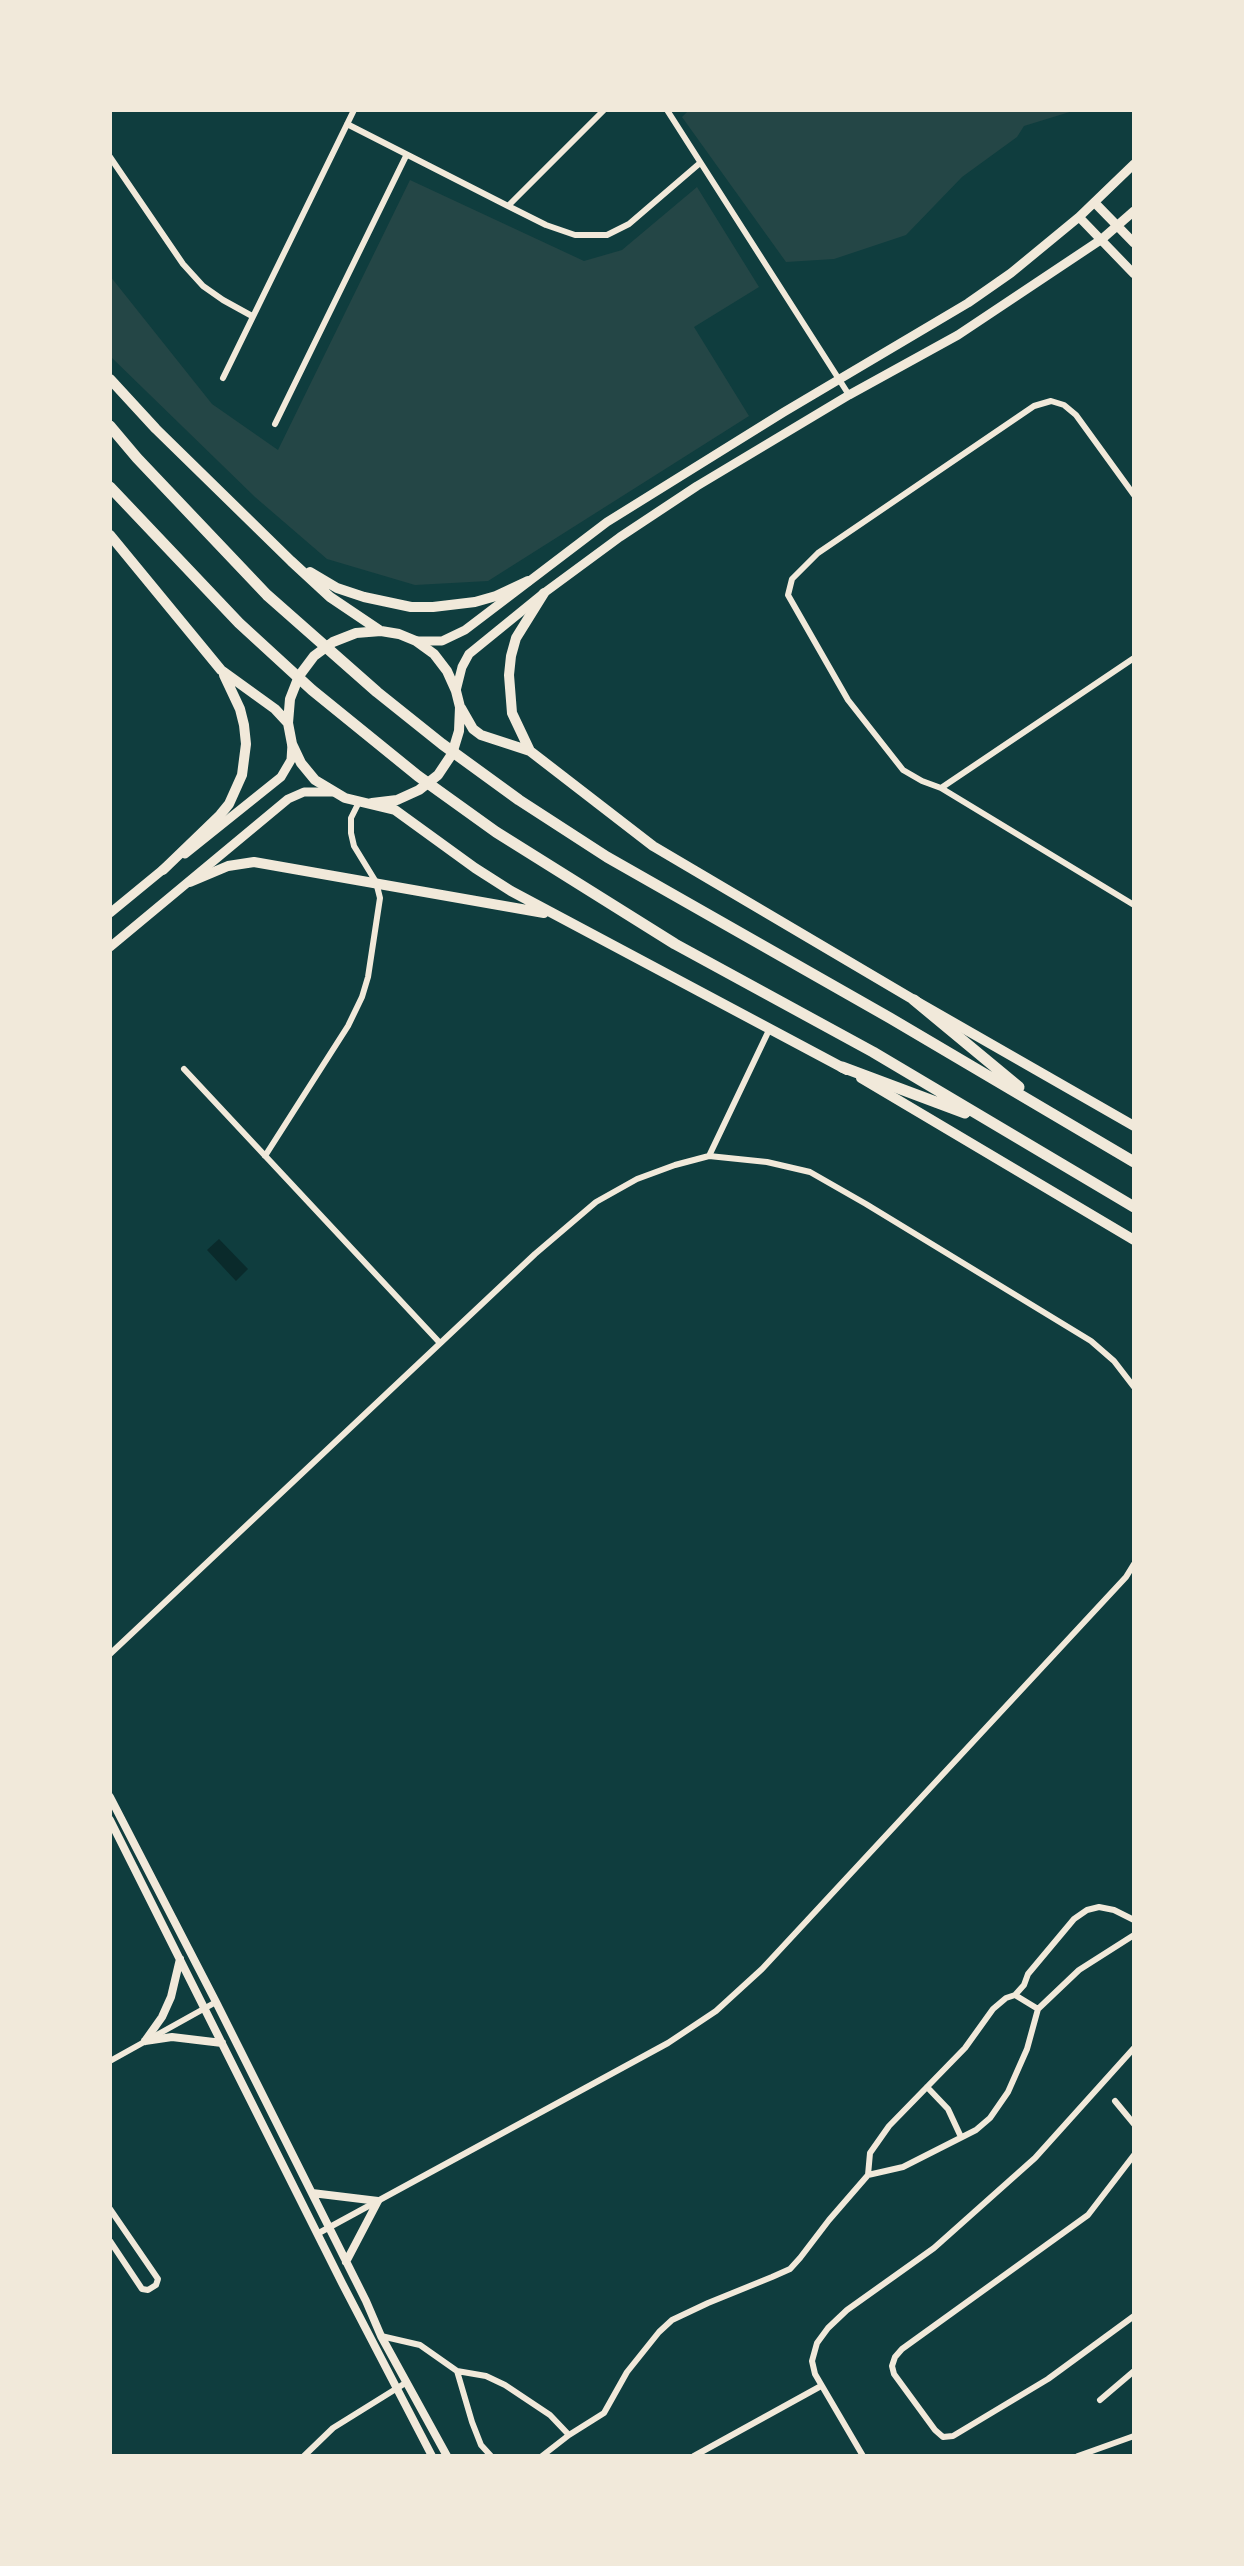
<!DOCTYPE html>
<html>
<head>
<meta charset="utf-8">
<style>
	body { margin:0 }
	#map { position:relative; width:1244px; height:2566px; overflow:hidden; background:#0f3d3e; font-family:"Space Grotesk",sans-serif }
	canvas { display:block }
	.frame { position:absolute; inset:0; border:112px solid #f1e9da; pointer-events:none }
</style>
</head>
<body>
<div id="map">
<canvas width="1244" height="2566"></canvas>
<div class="frame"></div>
</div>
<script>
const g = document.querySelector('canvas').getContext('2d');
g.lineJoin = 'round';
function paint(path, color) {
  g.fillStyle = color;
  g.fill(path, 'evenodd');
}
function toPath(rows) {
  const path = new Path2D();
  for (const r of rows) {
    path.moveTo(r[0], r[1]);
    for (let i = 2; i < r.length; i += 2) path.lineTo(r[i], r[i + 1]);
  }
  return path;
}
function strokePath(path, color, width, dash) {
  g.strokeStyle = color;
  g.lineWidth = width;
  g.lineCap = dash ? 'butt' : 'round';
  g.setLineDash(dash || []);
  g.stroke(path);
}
paint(toPath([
	[689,110,1076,110,1024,126,1017,137,962,177,906,235,834,259,786,262,682,117],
	[410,180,584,261,622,250,697,187,759,287,694,327,749,416,488,581,415,585,327,559,255,497,110,356,110,276,212,404,278,450]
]), '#244646');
paint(toPath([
	[219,1239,248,1269,236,1281,207,1250]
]), '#0a2a2b');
strokePath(toPath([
	[667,110,849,395],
	[347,124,508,206,546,225,575,235,607,235,629,224,700,163],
	[110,157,183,264,203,286,223,300,252,316],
	[508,206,604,110],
	[223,378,354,110],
	[275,424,406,156],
	[1134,495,1076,415,1064,405,1051,401,1034,406,818,553,792,579,788,595,848,700,903,770,922,781,941,788,1134,905],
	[941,788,1134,658],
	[184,1069,440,1343],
	[265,1156,348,1026,362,997,368,977,380,898,376,882,354,846,351,833,351,818,359,802],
	[709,1156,770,1028],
	[110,1654,535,1254,596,1202,637,1179,675,1165,709,1156,767,1162,810,1172,866,1204,1091,1341,1114,1361,1134,1387],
	[1015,1995,1024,1985,1028,1974,1074,1919,1087,1910,1099,1907,1114,1910,1134,1920],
	[110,2061,216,2002],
	[927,2087,948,2109,961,2137],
	[1115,2101,1134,2124],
	[1134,2155,1088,2215,902,2349,895,2357,892,2366,894,2374,935,2430,943,2437,953,2436,1048,2379,1134,2316],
	[868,2175,903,2167,976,2130,990,2118,1008,2092,1027,2049,1038,2009,1079,1970,1134,1935],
	[110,2209,158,2279,156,2285,148,2290,142,2289,110,2241],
	[317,2234,668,2043,716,2011,762,1969,1126,1577,1134,1564],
	[381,2336,420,2345,457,2371,486,2376,505,2385,550,2415,569,2435,604,2413,627,2372,659,2332,672,2320,708,2303,772,2277,790,2269,800,2258,829,2220,868,2175,870,2153,889,2126,965,2048,993,2009,1006,1998,1015,1995,1038,2009],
	[457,2371,472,2422,481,2445,491,2456],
	[1100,2400,1134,2371],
	[304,2456,333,2428,407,2382],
	[542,2456,569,2435],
	[694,2456,821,2386],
	[863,2456,815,2374,812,2361,817,2343,828,2328,847,2310,934,2248,1035,2158,1134,2048],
	[1078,2456,1134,2436]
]), '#f1e9da', 6);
strokePath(toPath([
	[110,1797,216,2002,366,2301,381,2336,447,2456],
	[110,1820,342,2283,432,2456],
	[145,2041,162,2017,171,1997,180,1959],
	[145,2041,172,2037,222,2043],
	[312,2193,378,2201,346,2262]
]), '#f1e9da', 8);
strokePath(toPath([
	[1095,203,1134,243],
	[1079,217,1134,274],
	[416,641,442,641,465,630,607,522,784,412,968,303,1011,273,1079,217,1134,164],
	[456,691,462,667,469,654,544,593,620,537,697,486,849,395,958,335,1102,239,1134,211],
	[185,854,281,777,291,760,292,744],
	[110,913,166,867],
	[110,947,288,799,304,792,332,792]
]), '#f1e9da', 9);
strokePath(toPath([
	[110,379,156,429,291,561,330,597,379,630],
	[110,535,221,670,275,709,288,723],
	[310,572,337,588,364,597,411,607,433,607,475,602,496,596,528,581],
	[461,708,473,729,481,735,530,751,653,846,914,1000,1134,1126],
	[530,751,512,713,509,675,511,656,516,638,544,593],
	[372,803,397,800,419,790,438,775,452,754,459,731,460,707,456,691,447,671,434,654,416,641,399,634,381,631,356,633,333,642,314,656,299,676,290,699,288,723,292,744,301,763,315,780,345,798,395,810,475,868,511,891,847,1070],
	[163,870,220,815,229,804,242,775,246,744,244,725,240,709,224,675],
	[190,882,228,866,254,862,544,913],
	[861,1078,1134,1240]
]), '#f1e9da', 10);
strokePath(toPath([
	[110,426,137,458,267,595,377,692,442,744,519,800,607,857,890,1018,1134,1162],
	[110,487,239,623,312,690,418,776,496,832,675,944,873,1052,1134,1207],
	[914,1000,1019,1087],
	[842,1067,965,1113]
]), '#f1e9da', 11);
</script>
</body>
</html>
